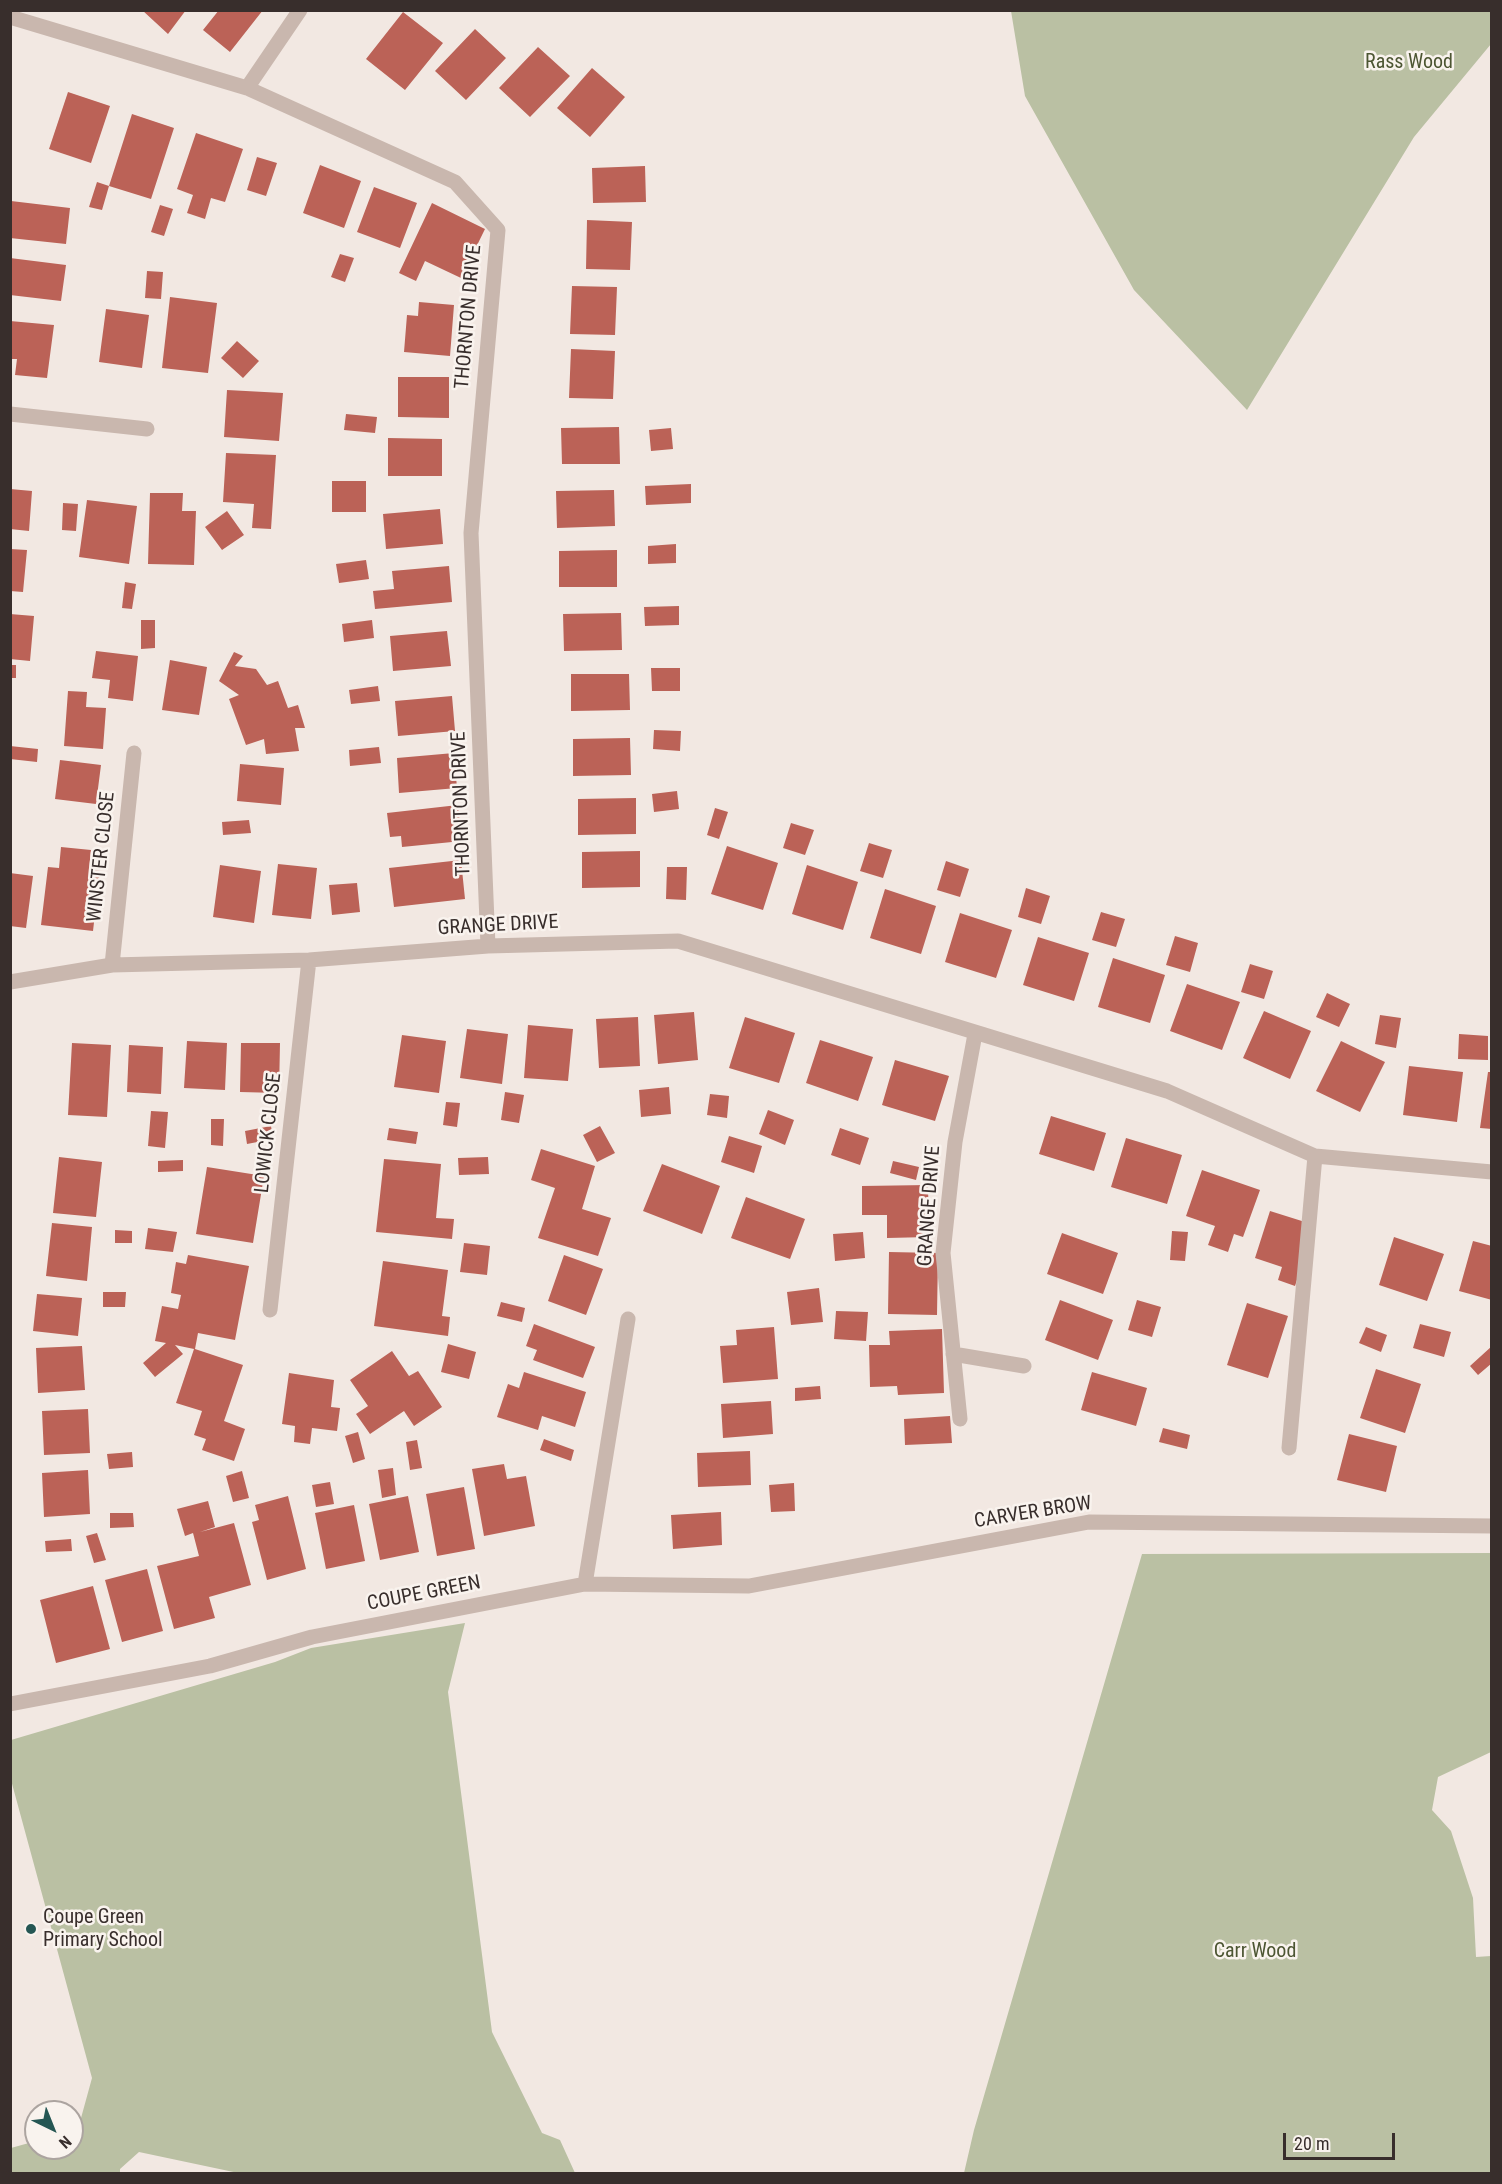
<!DOCTYPE html>
<html>
<head>
<meta charset="utf-8">
<style>
	body { margin:0 }
	#map { position:relative; width:1502px; height:2184px; overflow:hidden; background:#f2e8e2; font-family:"Roboto Condensed",sans-serif }
	canvas { display:block }
	.frame { position:absolute; inset:0; border:12px solid #382e2c; pointer-events:none }
	.north { position:absolute; left:24px; top:2100px; width:60px; height:60px; box-sizing:border-box; background:#f9f3ee; border:2px solid #aca4a0; border-radius:50%; rotate:137deg; font-size:16px; font-weight:700; line-height:24px; text-align:center; color:#382e2c }
	.north::after { content:''; display:block; margin:auto; width:21px; height:27px; background:#255653; clip-path:polygon(50% 0,100% 100%,50% 72%,0 100%) }
	.scale { position:absolute; left:1283px; top:2133px; width:112px; height:27px; box-sizing:border-box; border:3px solid #382e2c; border-top:0; padding-left:8px; font-size:18px; line-height:21px; white-space:nowrap; color:#382e2c; -webkit-text-stroke:4px #f9f3ee; paint-order:stroke }
</style>
</head>
<body>
<div id="map">
<canvas width="1502" height="2184"></canvas>
<div class="frame"></div>
<div class="north">N</div>
<div class="scale">20 m</div>
</div>
<script>
const g = document.querySelector('canvas').getContext('2d');
g.lineJoin = 'round';
function paint(path, color) {
  g.fillStyle = color;
  g.fill(path, 'evenodd');
}
function toPath(rows) {
  const path = new Path2D();
  for (const r of rows) {
    path.moveTo(r[0], r[1]);
    for (let i = 2; i < r.length; i += 2) path.lineTo(r[i], r[i + 1]);
  }
  return path;
}
function strokePath(path, color, width, dash) {
  g.strokeStyle = color;
  g.lineWidth = width;
  g.lineCap = dash ? 'butt' : 'round';
  g.setLineDash(dash || []);
  g.stroke(path);
}
function label(font, color, halo, rows, align = 'center') {
  g.font = font + ' "Roboto Condensed",sans-serif';
  g.lineWidth = 5;
  g.setLineDash([]);
  g.textBaseline = 'middle';
  g.strokeStyle = halo;
  g.fillStyle = color;
  for (const [text, x, y, turn = 0] of rows) {
    g.save();
    g.translate(x, y);
    g.rotate((+turn || 0) * Math.PI / 180);
    g.textAlign = isNaN(turn) ? turn : align;
    if (halo) g.strokeText(text, 0, 0);
    g.fillText(text, 0, 0);
    g.restore();
  }
}
paint(toPath([
	[1011,11,1491,11,1491,44,1414,137,1247,410,1134,290,1025,96],
	[1491,1553,1491,1752,1438,1777,1432,1810,1451,1831,1473,1898,1476,1957,1491,1956,1491,2173,964,2173,974,2130,1142,1554],
	[465,1623,448,1692,492,2032,542,2133,560,2140,575,2173,243,2174,139,2152,120,2169,120,2173,11,2173,11,2148,36,2141,36,2148,72,2148,72,2131,78,2129,92,2078,11,1780,11,1740,275,1662,311,1648]
]), '#bac0a3');
paint(toPath([
	[142,10,186,10,168,34],
	[219,10,263,10,230,52,203,30],
	[403,12,443,43,405,90,366,59],
	[475,29,506,58,466,100,435,71],
	[538,47,570,76,530,117,499,88],
	[592,68,625,97,590,137,557,108],
	[68,92,110,106,91,163,49,149],
	[132,114,174,128,151,199,109,186],
	[196,133,243,149,225,202,211,198,205,219,187,213,193,195,177,189],
	[257,157,277,163,266,196,247,190],
	[320,165,361,181,344,228,303,213],
	[645,166,646,202,593,203,592,168],
	[97,182,109,186,102,210,89,207],
	[374,187,417,203,400,248,357,232],
	[11,201,70,208,66,244,10,238],
	[432,203,485,229,461,278,425,261,416,281,399,273],
	[160,205,173,209,164,236,151,232],
	[587,220,632,222,630,270,586,269],
	[340,254,354,258,345,282,331,277],
	[10,258,66,265,61,301,10,295],
	[147,271,163,272,161,299,145,298],
	[572,286,617,287,615,335,570,334],
	[170,297,217,303,208,373,162,368],
	[419,302,454,305,450,356,404,352,407,315,418,316],
	[106,309,149,315,142,368,99,362],
	[10,321,54,325,47,378,15,375,17,359,10,359],
	[237,341,259,361,243,378,221,358],
	[571,349,615,351,613,399,569,398],
	[398,377,449,377,449,418,398,417],
	[227,390,283,393,279,441,224,437],
	[346,414,377,417,375,433,344,430],
	[619,427,620,464,562,464,561,428],
	[671,428,673,449,651,451,649,430],
	[388,438,442,439,442,476,388,476],
	[226,453,276,455,271,529,252,528,254,504,223,502],
	[332,481,366,481,366,512,332,512],
	[691,484,691,503,646,505,645,486],
	[10,489,32,491,29,531,10,529],
	[614,490,615,526,557,528,556,491],
	[150,493,183,493,182,511,196,511,194,565,148,564],
	[87,500,137,506,129,564,79,557],
	[63,503,78,504,76,531,62,530],
	[440,509,443,544,386,549,383,514],
	[227,511,244,535,222,550,205,527],
	[676,544,676,563,648,564,648,546],
	[10,549,27,550,23,592,10,591],
	[617,550,617,587,559,587,559,551],
	[366,560,369,579,339,583,336,564],
	[449,566,452,602,375,609,373,591,394,589,392,571],
	[125,582,136,584,132,609,122,608],
	[679,606,679,625,645,626,644,607],
	[621,613,622,650,564,651,563,614],
	[10,614,34,616,30,661,10,659],
	[141,620,155,620,155,648,141,649],
	[372,620,374,638,344,642,342,624],
	[447,631,451,666,393,671,390,636],
	[96,651,138,656,133,701,108,698,110,680,92,678],
	[234,652,243,656,235,666,256,669,267,685,278,681,288,708,298,705,305,728,295,728,299,751,266,754,264,739,246,745,229,699,239,695,219,681],
	[170,660,207,667,199,715,162,710],
	[10,665,16,665,16,678,10,678],
	[651,668,680,668,680,691,652,691],
	[571,674,629,674,630,710,571,711],
	[378,686,380,701,351,704,349,690],
	[68,691,87,692,86,707,106,708,103,749,64,746],
	[452,696,455,731,398,736,395,701],
	[654,730,681,731,680,751,653,749],
	[630,738,631,775,573,776,573,739],
	[10,746,38,749,37,762,10,759],
	[379,747,381,763,350,766,349,750],
	[454,753,457,788,399,793,397,758],
	[60,760,101,765,96,804,55,799],
	[240,764,284,768,281,805,237,801],
	[677,791,679,809,654,812,652,794],
	[636,798,636,834,578,835,578,799],
	[458,805,462,841,402,847,401,836,390,837,387,813],
	[715,808,728,812,719,839,707,835],
	[249,820,251,833,223,835,222,822],
	[791,823,814,830,805,855,783,848],
	[869,843,892,850,883,878,860,871],
	[727,846,778,863,763,910,711,894],
	[61,847,91,850,89,870,100,871,93,931,41,925,48,867,59,868],
	[640,851,640,887,582,888,582,852],
	[461,860,465,899,394,907,389,868],
	[946,861,969,869,960,897,937,890],
	[278,864,317,868,311,919,272,915],
	[220,865,261,871,254,923,213,917],
	[807,865,858,882,843,930,792,914],
	[667,867,687,867,686,900,666,899],
	[10,873,33,876,26,928,10,926],
	[357,883,360,912,332,915,329,885],
	[1026,888,1050,896,1041,924,1018,917],
	[885,889,936,906,921,954,870,938],
	[1101,912,1125,919,1116,947,1092,940],
	[960,913,1012,930,996,978,945,962],
	[1175,936,1198,943,1190,972,1166,965],
	[1038,937,1089,953,1074,1001,1023,985],
	[1113,958,1165,975,1150,1023,1098,1007],
	[1250,964,1273,971,1264,999,1241,992],
	[1187,984,1240,1002,1222,1050,1170,1031],
	[1327,993,1350,1004,1339,1027,1316,1017],
	[1264,1011,1311,1031,1290,1079,1243,1058],
	[694,1012,698,1060,658,1064,654,1015],
	[1380,1015,1401,1018,1396,1048,1375,1044],
	[638,1017,640,1066,599,1068,596,1019],
	[745,1017,795,1033,779,1083,729,1068],
	[528,1025,573,1029,568,1081,524,1078],
	[467,1029,508,1034,502,1084,460,1078],
	[1459,1034,1488,1036,1488,1060,1458,1059],
	[402,1035,446,1041,439,1093,394,1087],
	[820,1040,873,1057,858,1101,806,1083],
	[187,1041,227,1043,225,1090,184,1088],
	[1341,1041,1385,1062,1360,1112,1316,1091],
	[72,1043,111,1045,107,1117,68,1115],
	[241,1043,280,1043,279,1093,240,1092],
	[129,1045,163,1047,161,1094,127,1092],
	[895,1060,949,1076,935,1121,882,1105],
	[1409,1066,1463,1072,1457,1122,1403,1115],
	[1488,1072,1492,1072,1492,1129,1480,1128],
	[669,1087,671,1114,641,1117,639,1090],
	[505,1092,524,1095,519,1123,501,1120],
	[710,1094,729,1096,727,1118,707,1115],
	[446,1102,460,1103,457,1127,443,1125],
	[768,1110,794,1120,785,1145,759,1134],
	[151,1111,168,1112,165,1148,148,1146],
	[1051,1116,1106,1133,1094,1171,1039,1154],
	[211,1119,224,1119,223,1146,211,1145],
	[271,1126,273,1139,247,1144,245,1131],
	[600,1126,615,1153,597,1162,583,1135],
	[389,1128,418,1132,416,1144,387,1140],
	[840,1128,869,1138,860,1165,831,1155],
	[729,1136,762,1146,754,1173,721,1162],
	[1126,1138,1182,1155,1167,1204,1111,1187],
	[541,1149,595,1166,582,1209,611,1218,598,1256,538,1238,555,1188,531,1180],
	[59,1157,102,1162,96,1217,53,1213],
	[488,1157,489,1174,459,1175,458,1158],
	[384,1159,441,1164,436,1218,454,1219,452,1239,376,1232],
	[183,1160,183,1171,158,1172,158,1161],
	[893,1161,919,1167,916,1180,890,1173],
	[662,1164,720,1186,702,1234,643,1211],
	[207,1167,264,1176,253,1243,196,1234],
	[1202,1170,1260,1190,1243,1237,1234,1234,1228,1252,1208,1245,1215,1226,1186,1216],
	[928,1185,929,1237,887,1238,887,1215,862,1215,862,1186],
	[746,1197,805,1219,790,1259,731,1238],
	[1270,1211,1305,1222,1312,1234,1295,1286,1278,1280,1282,1267,1255,1258],
	[52,1223,92,1227,87,1281,46,1276],
	[148,1228,177,1232,173,1252,145,1249],
	[115,1230,132,1231,132,1243,115,1243],
	[1172,1231,1188,1232,1185,1261,1170,1260],
	[863,1232,865,1258,835,1261,833,1234],
	[1062,1233,1118,1253,1103,1294,1047,1274],
	[1394,1237,1444,1254,1427,1301,1379,1285],
	[1473,1241,1492,1246,1492,1300,1459,1291],
	[464,1243,490,1246,487,1275,460,1272],
	[889,1252,938,1253,937,1315,888,1314],
	[188,1255,249,1266,235,1340,198,1333,195,1349,243,1365,224,1421,245,1429,234,1461,202,1450,206,1439,194,1435,202,1411,176,1403,194,1349,175,1345,183,1354,155,1377,143,1363,166,1343,155,1341,162,1306,178,1309,181,1295,171,1293,176,1262,186,1264],
	[564,1255,603,1269,586,1315,548,1301],
	[383,1261,448,1270,442,1316,450,1317,448,1336,374,1326],
	[819,1288,823,1322,791,1325,787,1292],
	[103,1292,126,1292,125,1307,103,1307],
	[37,1294,82,1298,78,1336,33,1331],
	[1060,1300,1113,1320,1098,1360,1045,1340],
	[1137,1300,1161,1307,1152,1337,1128,1330],
	[501,1302,525,1308,522,1322,497,1316],
	[1247,1303,1288,1316,1268,1378,1227,1365],
	[836,1311,868,1312,866,1341,834,1339],
	[534,1324,595,1347,583,1378,533,1360,537,1350,526,1346],
	[1420,1324,1451,1332,1444,1357,1413,1348],
	[774,1327,778,1379,723,1383,720,1346,737,1345,736,1330],
	[1366,1327,1387,1335,1381,1352,1359,1343],
	[942,1329,944,1393,898,1395,897,1386,870,1387,869,1345,890,1345,889,1331],
	[448,1344,476,1352,469,1379,441,1372],
	[82,1346,85,1390,38,1393,36,1348],
	[1492,1346,1492,1363,1478,1375,1470,1366],
	[392,1351,409,1376,418,1371,442,1407,414,1426,404,1411,370,1434,356,1414,368,1406,350,1380],
	[1376,1369,1421,1384,1405,1433,1360,1418],
	[524,1372,586,1392,575,1427,542,1416,538,1430,497,1417,508,1384,519,1388],
	[1092,1372,1147,1388,1136,1426,1081,1410],
	[289,1373,334,1380,331,1407,340,1408,337,1431,312,1428,310,1444,294,1442,295,1426,282,1424],
	[820,1386,821,1399,795,1401,795,1388],
	[771,1401,773,1434,723,1438,721,1404],
	[88,1409,90,1453,44,1455,42,1411],
	[950,1416,952,1443,905,1445,904,1419],
	[1163,1428,1190,1435,1187,1449,1159,1442],
	[358,1432,365,1459,353,1463,345,1436],
	[1349,1434,1397,1446,1386,1492,1337,1480],
	[544,1439,574,1450,571,1461,540,1450],
	[417,1440,422,1468,410,1470,406,1442],
	[750,1451,751,1485,698,1487,697,1453],
	[132,1452,133,1467,109,1469,107,1454],
	[504,1464,507,1479,526,1476,535,1526,484,1536,472,1469],
	[393,1468,396,1495,382,1498,378,1470],
	[88,1470,90,1514,44,1517,42,1473],
	[242,1471,249,1498,233,1502,226,1476],
	[330,1482,334,1504,316,1507,312,1485],
	[794,1483,795,1511,771,1512,769,1485],
	[464,1487,475,1549,437,1556,426,1494],
	[288,1496,306,1569,267,1580,252,1522,259,1520,255,1505],
	[408,1496,419,1552,380,1560,369,1504],
	[208,1501,215,1527,200,1532,234,1523,251,1585,209,1597,215,1618,174,1629,157,1566,199,1556,193,1533,185,1536,177,1509],
	[354,1505,365,1561,326,1569,315,1513],
	[721,1512,722,1545,673,1549,671,1515],
	[110,1513,133,1513,134,1527,110,1528],
	[97,1533,106,1560,94,1563,86,1536],
	[71,1539,72,1551,46,1552,45,1541],
	[147,1569,163,1631,122,1642,105,1580],
	[93,1586,110,1649,56,1663,40,1600]
]), '#bb6257');
strokePath(toPath([
	[10,17,247,88,455,182,498,230,471,533,488,946],
	[247,88,300,10],
	[10,414,147,429],
	[112,965,134,753],
	[10,982,112,965,309,960,488,946,678,941,1167,1091,1315,1156,1492,1172],
	[270,1310,309,960],
	[953,1354,1024,1366],
	[960,1419,943,1253,955,1142,975,1034],
	[1289,1448,1315,1156],
	[585,1584,628,1319],
	[10,1704,210,1666,312,1637,585,1584,749,1586,1089,1522,1492,1526]
]), '#c9b7ae', 15);
for (const [x, y, r, color] of [
	[31,1929,6,"#255653"]
]) {
  const dot = new Path2D();
  dot.arc(x, y, r, 0, 2 * Math.PI);
  g.fillStyle = color;
  g.fill(dot);
  strokePath(dot, '#f9f3ee', 2);
}
label('20px', '#4c5532', '#f9f3ee', [
	["Rass Wood",1409,63],
	["Carr Wood",1255,1952]
]);
label('20px', '#382e2c', '#f9f3ee', [
	["THORNTON DRIVE",469,317,-85],
	["THORNTON DRIVE",462,804,-92],
	["WINSTER CLOSE",102,857,-84],
	["GRANGE DRIVE",498,926,-3],
	["LOWICK CLOSE",269,1133,-84],
	["GRANGE DRIVE",930,1206,-86],
	["CARVER BROW",1033,1513,-9],
	["COUPE GREEN",424,1594,-11]
]);
label('20px', '#382e2c', '#f9f3ee', [
	["Coupe Green",43,1918],
	["Primary School",43,1941]
], 'left');
</script>
</body>
</html>
